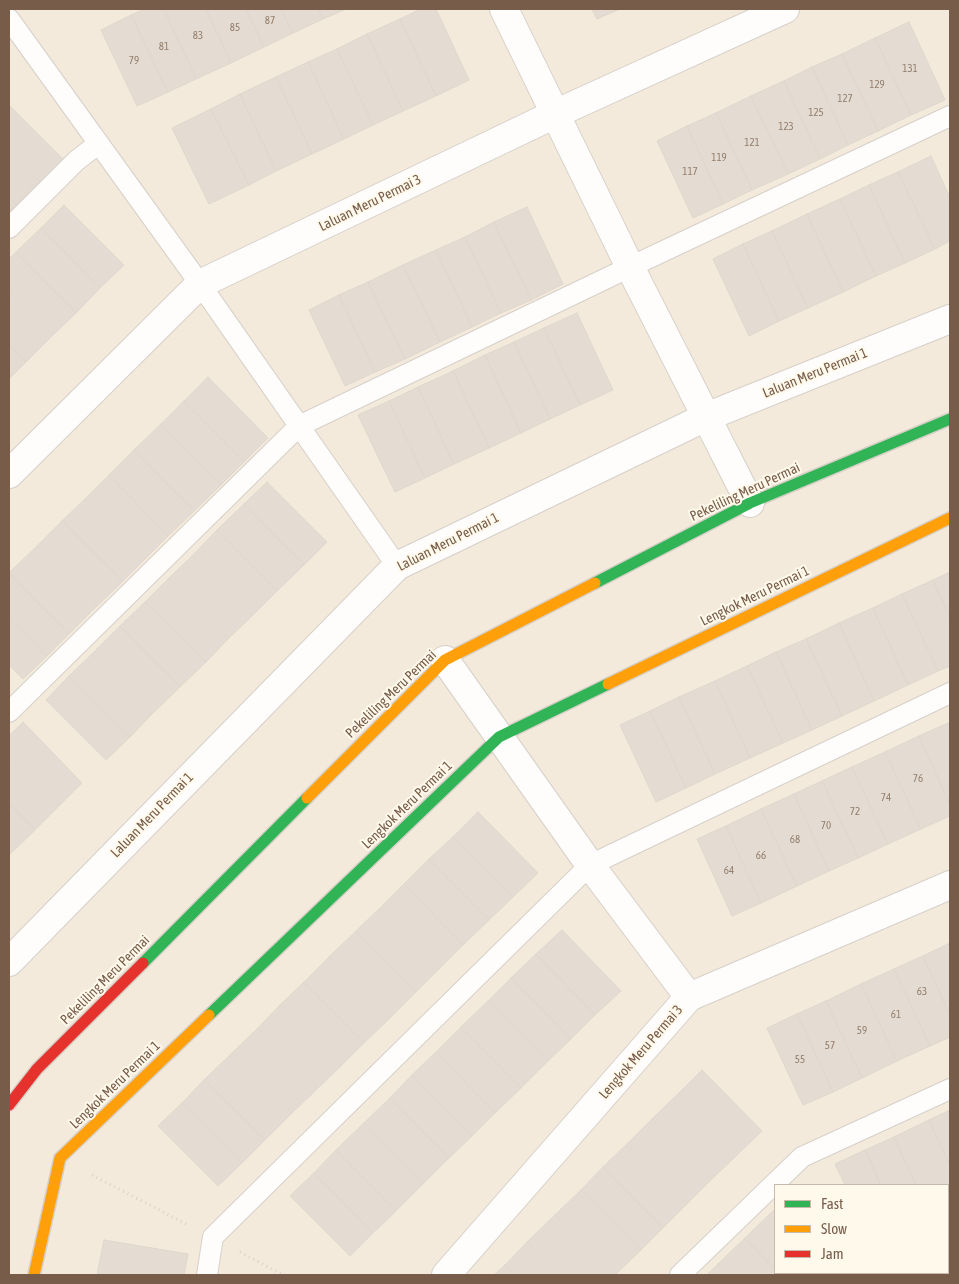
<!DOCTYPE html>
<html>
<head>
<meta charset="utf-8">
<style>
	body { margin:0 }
	#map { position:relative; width:959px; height:1284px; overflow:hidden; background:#f7f3eb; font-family:"Asap Condensed",sans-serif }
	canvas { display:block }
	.frame { position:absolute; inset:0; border:10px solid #775d49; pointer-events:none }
	.legend { position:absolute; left:774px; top:1184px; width:175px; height:90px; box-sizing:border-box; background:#fff9ec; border:1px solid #c9bbab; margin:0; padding:6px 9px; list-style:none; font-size:15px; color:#775d49 }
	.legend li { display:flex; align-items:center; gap:10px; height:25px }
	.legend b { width:25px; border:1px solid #c9bbab }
</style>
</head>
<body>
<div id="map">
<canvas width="959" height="1284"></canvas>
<div class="frame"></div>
<ul class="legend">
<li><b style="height:6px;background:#30b455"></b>Fast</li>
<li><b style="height:6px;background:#ff9f0a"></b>Slow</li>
<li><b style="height:6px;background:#e5322d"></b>Jam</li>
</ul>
</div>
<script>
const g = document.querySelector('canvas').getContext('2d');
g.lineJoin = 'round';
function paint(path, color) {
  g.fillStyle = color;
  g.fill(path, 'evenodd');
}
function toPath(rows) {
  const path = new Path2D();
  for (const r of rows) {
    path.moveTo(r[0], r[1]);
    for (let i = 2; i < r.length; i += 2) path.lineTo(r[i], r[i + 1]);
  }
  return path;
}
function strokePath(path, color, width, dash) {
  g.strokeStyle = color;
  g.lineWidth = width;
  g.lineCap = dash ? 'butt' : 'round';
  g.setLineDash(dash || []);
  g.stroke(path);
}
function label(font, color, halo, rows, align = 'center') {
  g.font = font + ' "Asap Condensed",sans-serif';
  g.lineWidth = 4;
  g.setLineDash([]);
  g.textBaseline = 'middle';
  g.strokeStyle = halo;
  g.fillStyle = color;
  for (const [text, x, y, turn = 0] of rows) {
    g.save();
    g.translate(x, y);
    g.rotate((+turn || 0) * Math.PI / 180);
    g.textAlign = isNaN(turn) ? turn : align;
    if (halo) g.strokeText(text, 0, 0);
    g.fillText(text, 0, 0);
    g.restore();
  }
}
paint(toPath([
	[9,9,950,9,950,1275,9,1275],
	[775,1185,948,1185,948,1273,775,1273]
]), '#f3eadb');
const building = toPath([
	[145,9,164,9,196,79,168,92,131,15,145,9],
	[164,9,206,9,231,63,196,79,164,9],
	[206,9,246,9,264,47,231,63,206,9],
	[246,9,281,9,293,33,264,47,246,9],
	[281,9,318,9,323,19,293,33,281,9],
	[318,9,346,9,323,19,318,9],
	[421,9,436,9,469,80,436,96,400,19,421,9],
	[592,9,620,9,597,19,592,9],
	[131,15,168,92,137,106,101,30,131,15],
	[400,19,436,96,403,111,367,34,400,19],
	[909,22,945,100,911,115,875,38,909,22],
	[367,34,403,111,373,125,337,49,367,34],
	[875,38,911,115,878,131,842,54,875,38],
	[337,49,373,125,344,139,308,62,337,49],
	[842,54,878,131,848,145,812,67,842,54],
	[308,62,344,139,312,154,276,77,308,62],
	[812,67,848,145,820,159,784,81,812,67],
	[276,77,312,154,276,171,240,94,276,77],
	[784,81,820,159,788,174,751,96,784,81],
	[240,94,276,171,249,185,211,109,240,94],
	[751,96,788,174,752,190,716,113,751,96],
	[9,105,63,159,40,182,9,151,9,105],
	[211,109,249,185,209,204,172,128,211,109],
	[716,113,752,190,723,204,687,126,716,113],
	[687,126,723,204,693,218,657,141,687,126],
	[9,151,40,182,16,205,9,197,9,151],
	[931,156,950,198,950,241,935,249,898,172,931,156],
	[898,172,935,249,905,263,869,185,898,172],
	[869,185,905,263,876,276,840,199,869,185],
	[9,197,16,205,9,212,9,197],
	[840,199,876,276,843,292,807,214,840,199],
	[64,205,124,265,100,288,41,228,64,205],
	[527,207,563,284,531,300,494,222,527,207],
	[807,214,843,292,808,308,772,231,807,214],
	[494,222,531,300,501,313,465,237,494,222],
	[41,228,100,288,76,313,16,252,41,228],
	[772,231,808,308,779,321,743,244,772,231],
	[465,237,501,313,472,327,436,250,465,237],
	[743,244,779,321,749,336,713,259,743,244],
	[436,250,472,327,440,342,403,265,436,250],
	[16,252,76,313,53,335,9,291,9,259,16,252],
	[403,265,440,342,405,359,368,282,403,265],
	[368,282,405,359,375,372,339,295,368,282],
	[9,291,53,335,26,362,9,344,9,291],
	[339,295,375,372,345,386,309,310,339,295],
	[577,313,613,390,580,405,544,328,577,313],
	[544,328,580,405,550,419,514,342,544,328],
	[514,342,550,419,521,433,485,355,514,342],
	[9,344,26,362,9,379,9,344],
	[485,355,521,433,489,448,453,371,485,355],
	[453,371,489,448,454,464,418,387,453,371],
	[208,377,268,438,244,462,184,401,208,377],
	[418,387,454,464,425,478,389,401,418,387],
	[184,401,244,462,221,485,161,424,184,401],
	[389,401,425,478,395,492,358,415,389,401],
	[161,424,221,485,194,511,134,450,161,424],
	[134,450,194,511,168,536,109,475,134,450],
	[109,475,168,536,145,559,85,499,109,475],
	[267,482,327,542,304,565,244,504,267,482],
	[85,499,145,559,123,581,62,521,85,499],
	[244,504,304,565,277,591,217,530,244,504],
	[62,521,123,581,97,606,37,546,62,521],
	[217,530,277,591,252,616,192,556,217,530],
	[37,546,97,606,69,634,9,573,37,546],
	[192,556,252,616,228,639,168,579,192,556],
	[950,572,950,618,933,580,950,572],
	[9,573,69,634,47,656,9,618,9,573],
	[168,579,228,639,206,662,145,602,168,579],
	[933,580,950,618,950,666,938,671,902,594,933,580],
	[902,594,938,671,908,685,873,608,902,594],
	[145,602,206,662,180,687,120,626,145,602],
	[873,608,908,685,874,701,839,623,873,608],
	[9,618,47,656,23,679,9,665,9,618],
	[839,623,874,701,842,716,806,639,839,623],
	[120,626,180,687,152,714,92,654,120,626],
	[806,639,842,716,812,730,776,652,806,639],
	[776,652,812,730,783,743,747,666,776,652],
	[92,654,152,714,130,737,69,676,92,654],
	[747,666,783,743,750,758,715,681,747,666],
	[69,676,130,737,106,760,46,700,69,676],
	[715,681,750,758,715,774,679,697,715,681],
	[679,697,715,774,686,788,650,711,679,697],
	[650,711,686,788,656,802,620,725,650,711],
	[23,722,82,783,58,807,9,758,9,736,23,722],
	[948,723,950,727,950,805,919,736,948,723],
	[919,736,950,805,950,816,921,829,885,752,919,736],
	[885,752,921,829,888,844,852,767,885,752],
	[9,758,58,807,35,830,9,803,9,758],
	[852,767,888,844,858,858,822,781,852,767],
	[822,781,858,858,829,871,794,794,822,781],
	[794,794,829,871,797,886,761,809,794,794],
	[9,803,35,830,9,855,9,803],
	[761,809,797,886,761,903,726,826,761,809],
	[478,812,538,873,513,897,453,837,478,812],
	[726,826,761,903,732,916,697,839,726,826],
	[453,837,513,897,489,920,429,859,453,837],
	[429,859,489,920,463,945,404,884,429,859],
	[404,884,463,945,439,969,379,909,404,884],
	[379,909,439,969,416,992,356,931,379,909],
	[562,930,621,991,595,1015,536,954,562,930],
	[356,931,416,992,390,1018,329,957,356,931],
	[950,943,950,1015,923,956,950,943],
	[536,954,595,1015,571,1039,511,978,536,954],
	[923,956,950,1015,950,1037,930,1046,894,969,923,956],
	[329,957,390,1018,364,1043,304,982,329,957],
	[894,969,930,1046,897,1061,861,984,894,969],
	[511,978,571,1039,548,1061,488,1001,511,978],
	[304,982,364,1043,341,1066,280,1005,304,982],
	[861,984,897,1061,862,1078,826,1001,861,984],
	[488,1001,548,1061,521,1088,461,1027,488,1001],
	[826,1001,862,1078,833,1092,797,1014,826,1001],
	[280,1005,341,1066,318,1088,258,1028,280,1005],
	[797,1014,833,1092,803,1105,767,1028,797,1014],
	[461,1027,521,1088,495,1113,436,1052,461,1027],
	[258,1028,318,1088,292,1113,232,1053,258,1028],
	[436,1052,495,1113,472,1136,412,1075,436,1052],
	[232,1053,292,1113,265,1140,204,1080,232,1053],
	[702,1070,762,1131,739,1153,679,1093,702,1070],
	[412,1075,472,1136,449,1158,390,1098,412,1075],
	[204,1080,265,1140,242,1163,182,1103,204,1080],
	[679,1093,739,1153,712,1179,652,1119,679,1093],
	[390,1098,449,1158,424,1183,364,1123,390,1098],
	[182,1103,242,1163,218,1186,158,1126,182,1103],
	[950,1110,950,1166,929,1120,950,1110],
	[652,1119,712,1179,687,1204,627,1144,652,1119],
	[929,1120,950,1166,950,1204,948,1205,948,1185,916,1185,894,1137,929,1120],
	[364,1123,424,1183,396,1211,336,1150,364,1123],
	[894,1137,916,1185,881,1185,865,1150,894,1137],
	[627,1144,687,1204,663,1228,603,1167,627,1144],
	[336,1150,396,1211,373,1233,314,1173,336,1150],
	[865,1150,881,1185,845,1185,835,1164,865,1150],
	[603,1167,663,1228,641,1250,581,1190,603,1167],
	[314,1173,373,1233,350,1256,290,1196,314,1173],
	[581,1190,641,1250,615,1275,555,1215,581,1190],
	[773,1211,775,1213,775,1270,745,1238,773,1211],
	[555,1215,615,1275,560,1275,527,1242,555,1215],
	[745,1238,775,1270,775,1273,778,1273,781,1275,729,1275,718,1264,745,1238],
	[104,1240,188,1254,184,1275,97,1275,104,1240],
	[527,1242,560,1275,516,1275,505,1265,527,1242],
	[718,1264,729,1275,707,1275,718,1264],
	[505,1265,516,1275,494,1275,505,1265],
	[778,1273,831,1273,828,1275,781,1275,778,1273]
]);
paint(building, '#e4dcd2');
strokePath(building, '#e0d7cd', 1);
const lane = toPath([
	[9,19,200,284,397,566],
	[9,228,76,161,98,144],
	[9,712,299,426,630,267,950,116],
	[207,1275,213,1237,590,865,950,693],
	[680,1275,802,1157,950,1089]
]);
const street = toPath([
	[504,9,630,267,750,503],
	[9,474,200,284,555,114,785,9],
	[445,660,590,865,689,997],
	[9,962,397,566,706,417,950,319],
	[446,1275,689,997,950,885]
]);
const fast = toPath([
	[595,583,750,503,950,419],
	[143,963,307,798],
	[209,1015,499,737,608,684]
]);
const slow = toPath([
	[608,684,950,518],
	[307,798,445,660,595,583],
	[34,1275,60,1158,209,1015]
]);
const jam = toPath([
	[9,1105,37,1069,143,963]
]);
strokePath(lane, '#d6d0c9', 22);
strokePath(street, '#d6d0c9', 30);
strokePath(fast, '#d6cfc7', 14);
strokePath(slow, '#d6cfc7', 14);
strokePath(jam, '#d6cfc7', 14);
strokePath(toPath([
	[92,1175,186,1224],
	[240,1252,283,1275]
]), '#d8d1cb', 3, [1, 4]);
strokePath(lane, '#fefdfc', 20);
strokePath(street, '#fefdfc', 28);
strokePath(fast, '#30b455', 11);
strokePath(slow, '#ff9f0a', 11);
strokePath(jam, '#e5322d', 11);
label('11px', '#947f6e', null, [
	["87",270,21],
	["85",235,28],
	["83",198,36],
	["81",164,47],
	["79",134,61],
	["131",910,69],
	["129",877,85],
	["127",845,99],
	["125",816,113],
	["123",786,127],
	["121",752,143],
	["119",719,158],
	["117",690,172],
	["76",918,779],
	["74",886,798],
	["72",855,812],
	["70",826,826],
	["68",795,840],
	["66",761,856],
	["64",729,871],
	["63",922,992],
	["61",896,1015],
	["59",862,1031],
	["57",830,1046],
	["55",800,1060]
]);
label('14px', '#775d49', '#fff9ec', [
	["Laluan Meru Permai 3",370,203,-26],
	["Laluan Meru Permai 1",815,373,-22],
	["Pekeliling Meru Permai",745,492,-25],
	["Laluan Meru Permai 1",448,542,-27],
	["Lengkok Meru Permai 1",755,596,-26],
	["Pekeliling Meru Permai",391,694,-44],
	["Lengkok Meru Permai 1",407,805,-44],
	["Laluan Meru Permai 1",152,815,-46],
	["Pekeliling Meru Permai",105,980,-45],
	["Lengkok Meru Permai 3",641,1052,-49],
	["Lengkok Meru Permai 1",115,1085,-44]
]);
</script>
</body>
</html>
